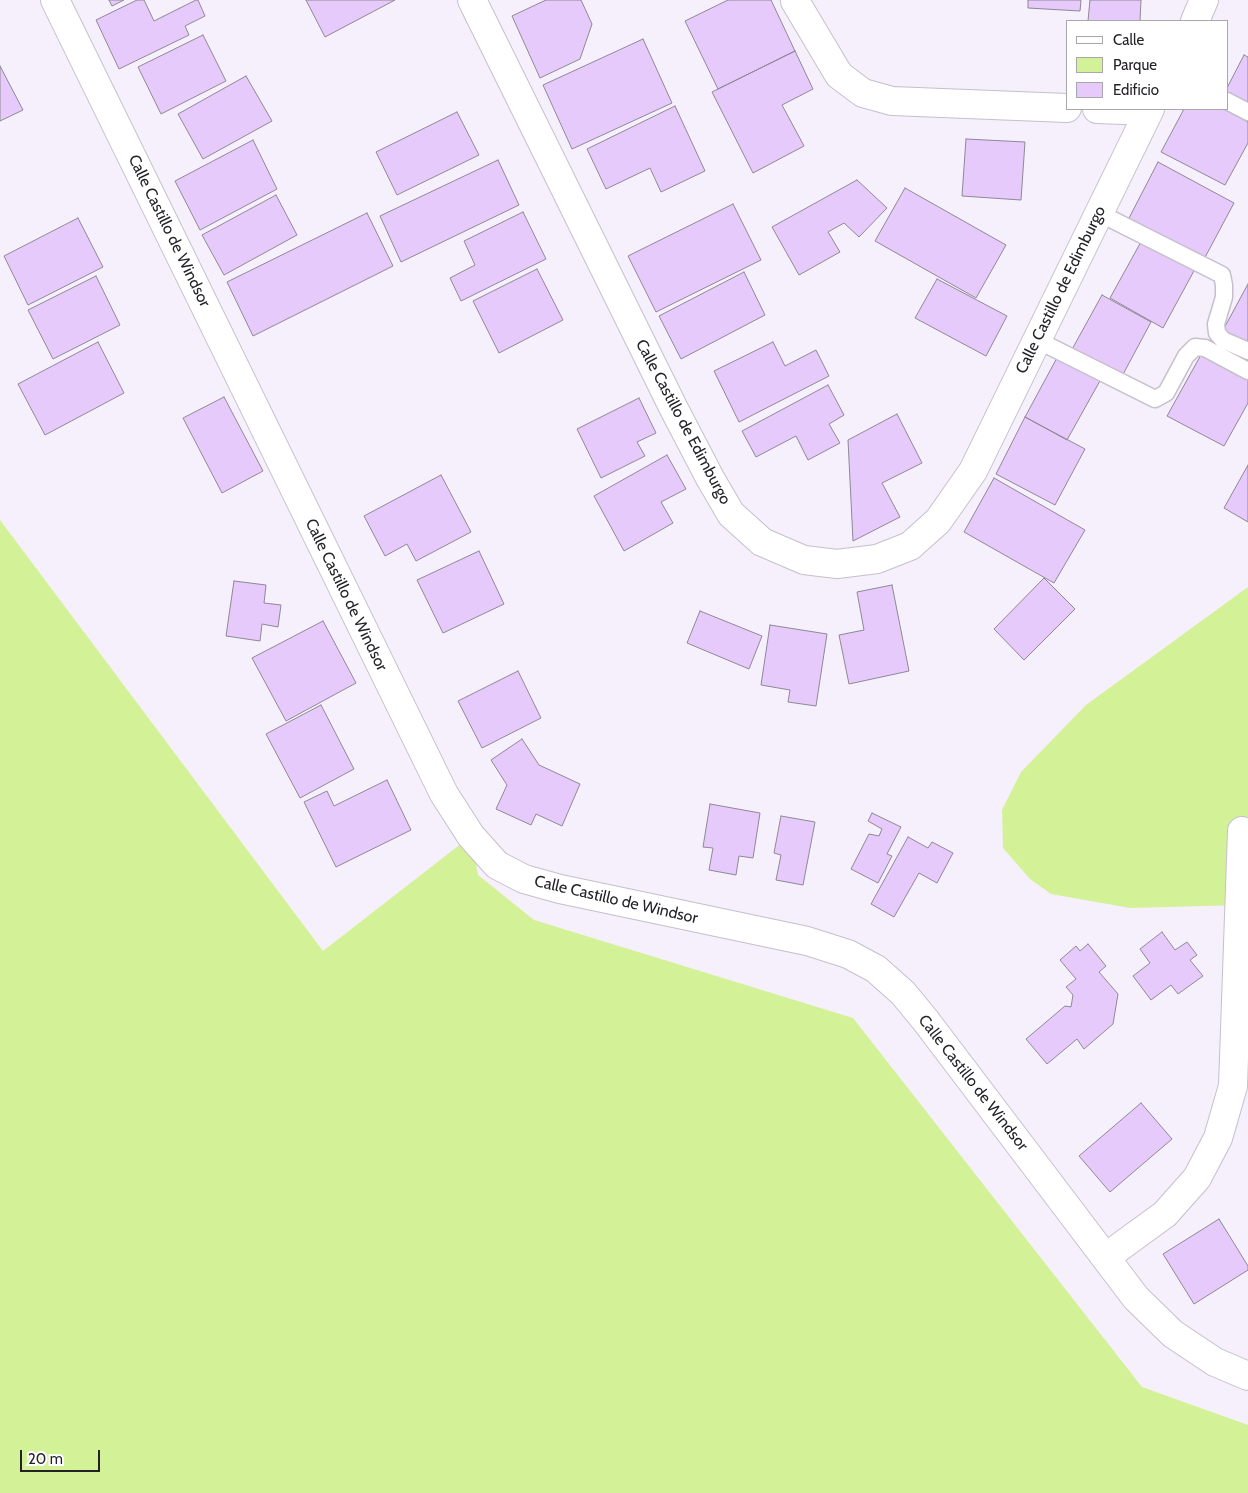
<!DOCTYPE html>
<html>
<head>
<meta charset="utf-8">
<style>
	body { margin:0 }
	#map { position:relative; width:1248px; height:1493px; overflow:hidden; background:#f6effc; font-family:Cabin,sans-serif }
	canvas { display:block }
	.legend { position:absolute; left:1066px; top:20px; width:162px; height:90px; box-sizing:border-box; background:#fff; border:1px solid #a8a7a9; margin:0; padding:6px 9px; list-style:none; font-size:15px; color:#252227 }
	.legend li { display:flex; align-items:center; gap:10px; height:25px }
	.legend b { width:25px; border:1px solid #a8a7a9 }
	.scale { position:absolute; left:20px; top:1450px; width:80px; height:22px; box-sizing:border-box; border:2px solid #252227; border-top:0; padding-left:6px; font-size:15px; line-height:18px; white-space:nowrap; color:#252227; -webkit-text-stroke:4px #fff; paint-order:stroke }
</style>
</head>
<body>
<div id="map">
<canvas width="1248" height="1493"></canvas>
<ul class="legend">
<li><b style="height:6px;background:#fff"></b>Calle</li>
<li><b style="height:14px;background:#d3f297"></b>Parque</li>
<li><b style="height:14px;background:#e6cafb"></b>Edificio</li>
</ul>
<div class="scale">20 m</div>
</div>
<script>
const g = document.querySelector('canvas').getContext('2d');
g.lineJoin = 'round';
function paint(path, color) {
  g.fillStyle = color;
  g.fill(path, 'evenodd');
}
function toPath(rows) {
  const path = new Path2D();
  for (const r of rows) {
    path.moveTo(r[0], r[1]);
    for (let i = 2; i < r.length; i += 2) path.lineTo(r[i], r[i + 1]);
  }
  return path;
}
function strokePath(path, color, width, dash) {
  g.strokeStyle = color;
  g.lineWidth = width;
  g.lineCap = dash ? 'butt' : 'round';
  g.setLineDash(dash || []);
  g.stroke(path);
}
function label(font, color, halo, rows, align = 'center') {
  g.font = font + ' Cabin,sans-serif';
  g.lineWidth = 4.5;
  g.setLineDash([]);
  g.textBaseline = 'middle';
  g.strokeStyle = halo;
  g.fillStyle = color;
  for (const [text, x, y, turn = 0] of rows) {
    g.save();
    g.translate(x, y);
    g.rotate((+turn || 0) * Math.PI / 180);
    g.textAlign = isNaN(turn) ? turn : align;
    if (halo) g.strokeText(text, 0, 0);
    g.fillText(text, 0, 0);
    g.restore();
  }
}
paint(toPath([
	[0,520,323,951,471,836,478,875,534,920,853,1018,1142,1387,1248,1425,1248,1493,0,1493],
	[1248,587,1248,831,1240,905,1130,908,1051,894,1030,879,1003,848,1002,810,1021,772,1086,705]
]), '#d3f297');
const building = toPath([
	[109,0,124,0,112,6,109,0],
	[137,0,144,0,154,21,196,0,198,0,205,16,185,26,189,35,119,69,96,20,137,0],
	[306,0,395,0,325,37,306,0],
	[546,0,581,0,592,24,580,59,540,78,512,16,546,0],
	[728,0,771,0,795,51,718,89,685,21,728,0],
	[1028,0,1081,0,1080,11,1028,8,1028,0],
	[1090,0,1141,0,1140,21,1088,21,1090,0],
	[203,35,226,81,161,114,138,67,203,35],
	[643,39,672,103,572,149,543,85,643,39],
	[795,51,813,89,782,105,804,146,753,173,712,92,795,51],
	[1244,55,1248,57,1248,111,1227,100,1227,88,1244,55],
	[0,66,23,110,0,121,0,66],
	[246,76,272,121,203,159,178,114,246,76],
	[675,106,705,171,661,192,650,168,606,189,587,149,675,106],
	[1184,109,1224,109,1248,122,1248,143,1225,185,1161,152,1184,109],
	[457,112,479,155,397,195,376,152,457,112],
	[966,139,1025,142,1021,200,962,196,966,139],
	[253,140,277,189,200,230,175,181,253,140],
	[498,160,519,205,401,262,380,216,498,160],
	[1158,162,1234,203,1202,263,1127,222,1158,162],
	[857,180,887,208,859,237,844,223,828,232,840,252,799,275,772,227,857,180],
	[905,188,1006,245,976,298,875,241,905,188],
	[276,195,297,235,224,275,202,235,276,195],
	[733,204,761,260,656,312,628,256,733,204],
	[523,212,546,259,461,301,450,278,475,265,464,241,523,212],
	[367,213,393,266,253,336,227,282,367,213],
	[78,218,103,267,28,305,4,256,78,218],
	[1142,240,1195,269,1163,328,1110,298,1142,240],
	[537,269,563,320,499,353,473,301,537,269],
	[744,272,765,315,681,359,659,316,744,272],
	[96,276,120,325,53,359,28,310,96,276],
	[937,279,1007,316,986,356,915,318,937,279],
	[1248,284,1248,346,1222,332,1248,284],
	[1102,295,1151,322,1120,380,1070,353,1102,295],
	[98,342,124,393,45,435,18,384,98,342],
	[773,342,785,366,816,350,829,376,739,422,714,371,773,342],
	[1202,353,1248,378,1248,403,1224,446,1167,416,1202,353],
	[1058,356,1101,379,1067,440,1025,417,1058,356],
	[828,385,844,415,829,424,840,443,808,460,796,436,756,457,742,431,828,385],
	[224,397,263,471,222,493,183,418,224,397],
	[639,398,656,433,637,442,645,456,601,478,577,429,639,398],
	[897,414,922,463,882,483,900,517,853,541,848,440,897,414],
	[1025,417,1085,449,1055,505,996,474,1025,417],
	[667,455,686,489,661,502,673,523,624,551,594,496,667,455],
	[1248,465,1248,522,1224,508,1248,465],
	[441,475,471,532,416,561,407,544,385,556,364,516,441,475],
	[994,478,1085,530,1054,583,964,532,994,478],
	[479,551,504,604,443,633,417,580,479,551],
	[1044,578,1075,609,1024,660,994,629,1044,578],
	[234,581,266,585,264,603,281,605,278,627,262,624,260,641,226,636,234,581],
	[892,585,909,671,849,684,839,635,864,630,857,592,892,585],
	[700,611,762,636,749,669,687,643,700,611],
	[323,621,356,683,286,721,252,658,323,621],
	[770,625,827,634,816,706,788,702,790,690,761,685,770,625],
	[518,671,541,718,482,748,458,701,518,671],
	[321,705,354,769,300,798,266,734,321,705],
	[522,739,539,765,580,784,562,826,536,814,531,825,496,809,507,785,491,760,522,739],
	[387,780,411,830,336,867,304,802,327,791,334,806,387,780],
	[710,804,760,813,753,858,739,856,736,875,709,870,713,848,703,847,710,804],
	[872,813,901,827,887,854,892,856,878,883,851,869,869,834,879,836,882,829,868,821,872,813],
	[781,816,815,822,803,885,776,880,781,855,774,853,781,816],
	[908,837,928,848,932,842,953,853,937,883,919,873,894,917,871,904,908,837],
	[1162,932,1175,950,1187,942,1197,955,1190,960,1203,976,1178,994,1171,985,1151,1000,1133,976,1150,963,1140,949,1162,932],
	[1088,944,1106,966,1099,972,1118,994,1113,1024,1084,1049,1077,1039,1047,1064,1026,1039,1065,1006,1071,1007,1073,995,1066,987,1076,979,1060,960,1076,946,1080,951,1088,944],
	[1141,1103,1172,1139,1110,1192,1079,1156,1141,1103],
	[1219,1219,1248,1266,1248,1270,1194,1304,1163,1254,1219,1219]
]);
paint(building, '#e6cafb');
strokePath(building, '#8e8894', 1);
const service = toPath([
	[1227,101,1248,112],
	[1099,213,1222,275,1224,285,1224,297,1216,324,1217,333,1223,340,1248,351],
	[1037,340,1155,399,1166,393,1186,356,1195,347,1205,348,1248,371]
]);
const minor = toPath([
	[55,0,444,794,471,836,497,865,524,879,560,889,807,941,848,954,876,969,903,993,926,1021,1136,1298,1173,1334,1215,1362,1248,1376],
	[472,0,674,409,710,478,731,514,762,542,804,560,837,564,877,559,910,546,938,521,973,471,1150,109],
	[795,1,839,75,863,93,892,101,1067,108],
	[1195,21,1204,0],
	[1097,109,1149,111],
	[1106,1257,1165,1214,1197,1178,1218,1138,1233,1086,1242,831]
]);
strokePath(service, '#c6bfcc', 19);
strokePath(minor, '#c6bfcc', 30);
strokePath(service, '#fff', 16);
strokePath(minor, '#fff', 28);
label('16px', '#252227', '#fff', [
	["Calle Castillo de Windsor",169,231,64],
	["Calle Castillo de Edimburgo",1061,290,-64],
	["Calle Castillo de Edimburgo",683,422,62],
	["Calle Castillo de Windsor",346,595,64],
	["Calle Castillo de Windsor",616,900,13],
	["Calle Castillo de Windsor",973,1083,52]
]);
</script>
</body>
</html>
